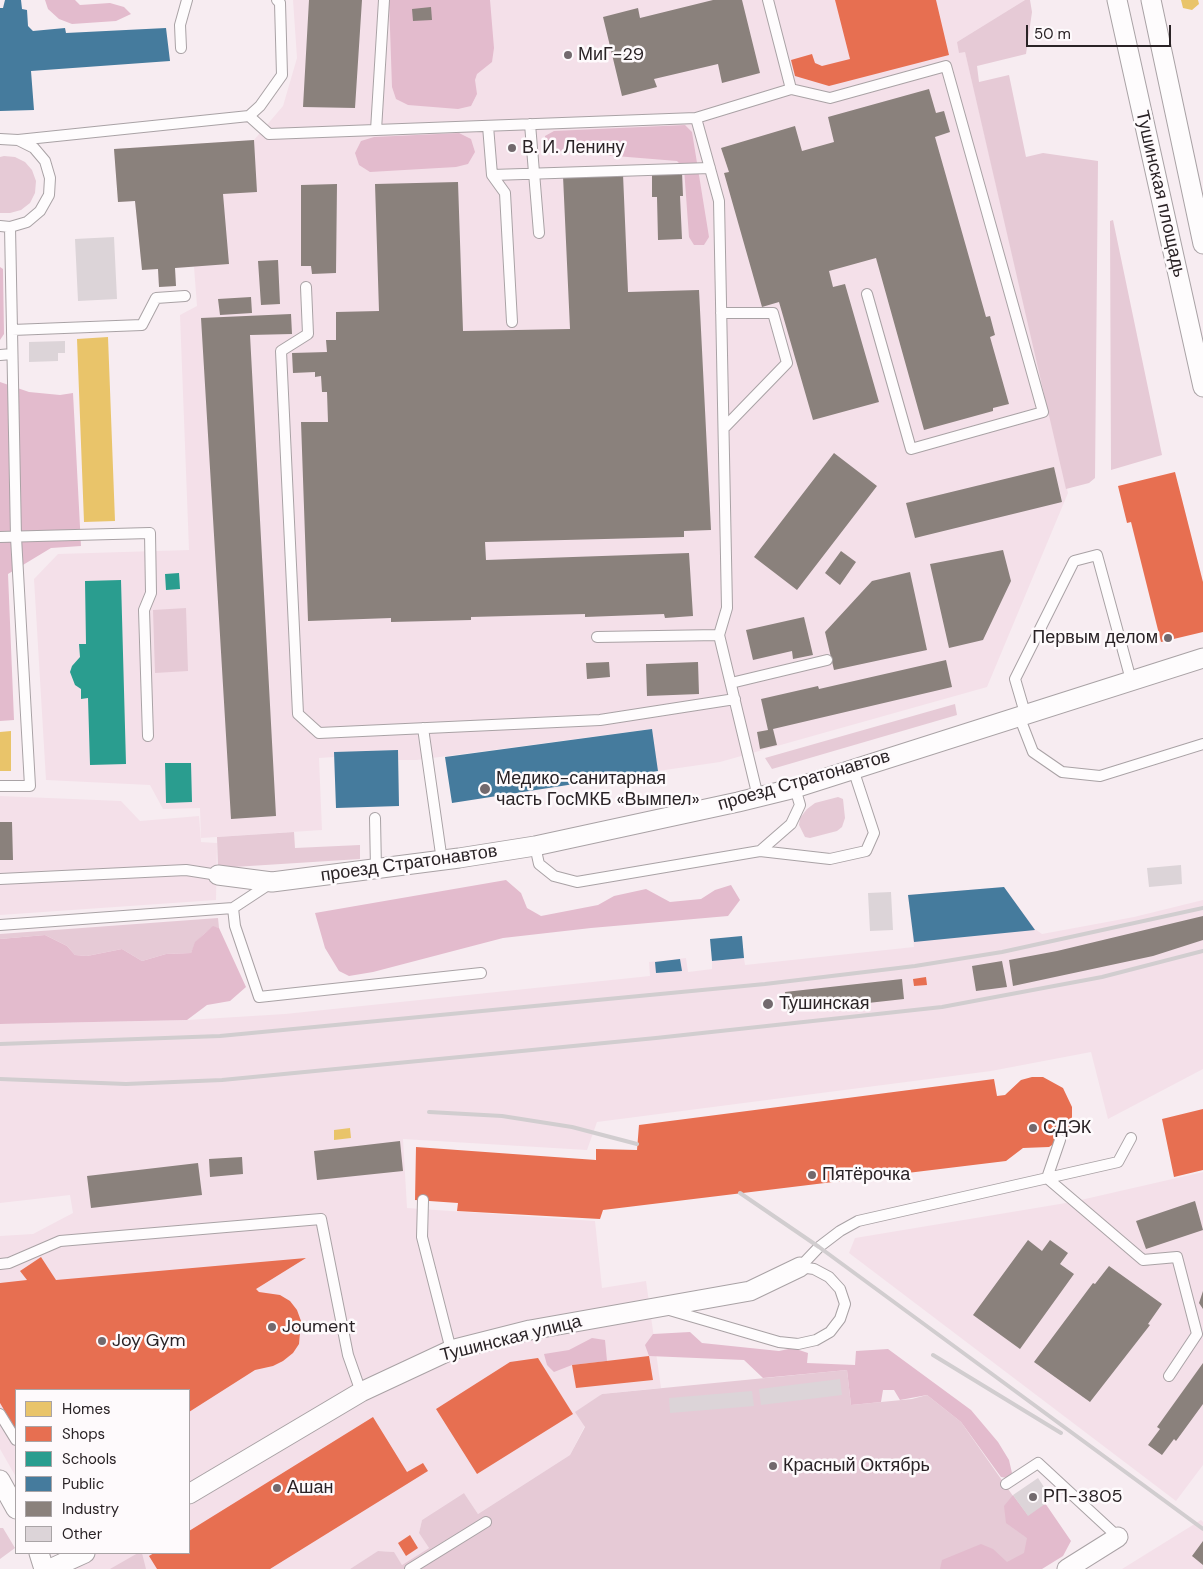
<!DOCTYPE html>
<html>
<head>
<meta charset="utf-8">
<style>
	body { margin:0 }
	#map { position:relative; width:1203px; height:1569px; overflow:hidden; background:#f7ecf1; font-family:"DM Sans",sans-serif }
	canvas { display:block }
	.legend { position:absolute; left:15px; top:1389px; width:175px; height:165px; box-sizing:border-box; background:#fefafc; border:1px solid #a9a4a6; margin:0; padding:6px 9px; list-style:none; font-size:15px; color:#2a2326 }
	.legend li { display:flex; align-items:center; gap:10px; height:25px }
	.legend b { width:25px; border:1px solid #a9a4a6 }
	.scale { position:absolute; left:1026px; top:25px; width:145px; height:22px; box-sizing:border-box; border:2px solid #2a2326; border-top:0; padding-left:6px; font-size:15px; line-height:18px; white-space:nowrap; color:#2a2326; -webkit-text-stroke:4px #fefafc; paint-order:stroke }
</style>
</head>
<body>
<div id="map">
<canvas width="1203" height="1569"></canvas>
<ul class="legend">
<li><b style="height:14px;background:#e9c46a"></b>Homes</li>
<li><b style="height:14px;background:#e76f51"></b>Shops</li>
<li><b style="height:14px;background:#2a9d8f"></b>Schools</li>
<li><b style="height:14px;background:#457b9d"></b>Public</li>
<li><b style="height:14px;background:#8a817c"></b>Industry</li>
<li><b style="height:14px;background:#dcd4d8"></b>Other</li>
</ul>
<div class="scale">50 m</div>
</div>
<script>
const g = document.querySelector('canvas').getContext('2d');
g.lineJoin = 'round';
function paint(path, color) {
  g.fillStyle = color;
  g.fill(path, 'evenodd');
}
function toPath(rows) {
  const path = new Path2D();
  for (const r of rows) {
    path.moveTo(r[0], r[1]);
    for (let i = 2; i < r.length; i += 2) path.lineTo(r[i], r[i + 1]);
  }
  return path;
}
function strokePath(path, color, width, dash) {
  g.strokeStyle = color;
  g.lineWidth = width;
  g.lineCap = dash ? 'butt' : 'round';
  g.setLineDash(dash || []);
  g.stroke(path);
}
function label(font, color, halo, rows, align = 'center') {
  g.font = font + ' "DM Sans",sans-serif';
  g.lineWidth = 5;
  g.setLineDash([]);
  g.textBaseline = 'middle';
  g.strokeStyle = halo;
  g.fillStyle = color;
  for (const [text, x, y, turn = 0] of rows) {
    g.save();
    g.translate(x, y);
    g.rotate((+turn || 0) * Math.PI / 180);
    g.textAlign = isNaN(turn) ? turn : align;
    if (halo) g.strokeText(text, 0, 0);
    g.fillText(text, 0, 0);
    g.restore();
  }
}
paint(toPath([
	[293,0,1025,0,957,42,965,51,1068,493,987,687,720,762,658,771,651,729,417,760,398,760,397,750,334,752,334,757,319,758,322,830,201,838,200,808,163,809,150,785,46,780,34,579,58,554,189,550,180,315,197,306,194,267,175,268,176,286,159,287,158,269,142,270,135,201,118,202,114,149,254,140,283,106,297,58],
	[0,796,121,801,140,821,199,816,201,842,217,843,216,900,0,915],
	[1004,887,1035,929,1042,934,1134,917,1203,900,1203,1069,1108,1119,1091,1052,991,1071,597,1122,587,1150,403,1139,407,1208,595,1221,602,1288,646,1281,661,1388,601,1394,570,1455,478,1514,464,1493,422,1520,419,1533,429,1548,402,1565,393,1552,379,1551,350,1569,70,1569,60,1553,189,1553,189,1390,16,1390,16,1477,0,1449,0,1236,33,1234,73,1213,70,1195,0,1203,0,1024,187,1020,285,1014,650,976,649,962,686,958,688,972,712,969,712,961,744,958,745,965,914,947,908,895],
	[1203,1172,1203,1465,1176,1501,849,1253,855,1238,1072,1202],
	[1201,1520,1203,1522,1203,1569,1122,1569]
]), '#f4e0e9');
paint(toPath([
	[1025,0,1030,0,1032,12,1026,54,977,66,979,82,1009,75,1026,157,1043,153,1098,161,1095,478,1089,483,1066,489,965,52,959,53,957,42],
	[4,156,15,157,25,162,32,170,36,181,35,193,30,203,21,210,10,213,0,213,0,157],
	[1113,220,1162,455,1111,470,1110,221],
	[186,608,188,671,155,673,153,610],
	[955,704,957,715,772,769,765,758],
	[838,797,843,799,845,818,842,827,837,831,810,838,805,837,799,825,800,818,807,809,815,803],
	[294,832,295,848,360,845,360,859,218,868,217,837],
	[218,918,219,928,213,927,204,934,196,942,191,953,166,954,142,961,122,949,87,956,75,955,67,946,45,935,0,939,0,934],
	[847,1370,851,1405,912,1399,927,1395,961,1422,1051,1550,1021,1569,350,1569,378,1551,394,1552,402,1565,429,1548,419,1533,422,1520,464,1493,478,1514,570,1455,585,1427,575,1412,602,1394],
	[0,1528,3,1528,15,1548,0,1559],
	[138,1553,142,1553,146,1569,110,1569]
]), '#e6cad6');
paint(toPath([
	[45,0,75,0,80,5,110,3,124,7,131,14,116,21,72,24,59,19,48,9],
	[389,0,490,0,494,48,492,62,477,74,475,80,477,94,471,106,458,109,408,105,396,99,392,87],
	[685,125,692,132,709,237,704,245,694,245,689,237,684,168,677,161,554,151,545,146,545,136,554,131],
	[459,133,471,139,475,152,468,164,456,167,370,172,359,165,355,153,361,141,374,137],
	[0,267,3,269,4,334,0,340],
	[0,382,29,392,60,395,73,393,81,546,51,548,8,574,14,720,0,721],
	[506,880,521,893,527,908,541,916,598,905,614,896,646,889,670,902,701,899,715,890,731,885,740,900,728,916,591,928,503,938,373,972,349,976,339,971,325,948,315,913],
	[213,926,219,928,246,987,230,1001,207,1005,187,1020,0,1024,0,939,45,935,67,946,75,955,87,956,122,949,142,961,166,954,191,953,195,942],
	[690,1332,702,1343,779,1351,793,1348,808,1353,807,1363,855,1365,856,1351,888,1349,971,1410,998,1442,1009,1460,1012,1473,1007,1478,1001,1477,961,1422,927,1395,900,1400,894,1390,883,1390,881,1402,851,1405,847,1370,763,1378,744,1360,649,1356,645,1345,653,1334],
	[592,1338,605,1340,607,1361,572,1365,554,1372,547,1365,544,1354,569,1350],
	[1013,1495,1028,1515,1045,1503,1071,1541,1063,1556,1042,1569,940,1569,942,1560,981,1544,993,1549,1007,1562,1024,1553,1027,1538,1006,1523,1004,1506]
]), '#e3bbcd');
paint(toPath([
	[1181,0,1198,0,1199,4,1192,10,1183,8],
	[108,337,115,521,84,522,77,339],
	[11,731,11,771,0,771,0,732],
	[350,1128,351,1138,334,1140,334,1130]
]), '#e9c46a');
paint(toPath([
	[835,0,936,0,949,55,829,86,795,76,791,60,812,54,815,63,822,66,850,59],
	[1175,472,1203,582,1203,632,1161,642,1131,522,1127,523,1118,486],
	[926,977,927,985,914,986,913,979],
	[1032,1077,1043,1077,1063,1088,1072,1107,1072,1119,1068,1131,1060,1140,1049,1147,1023,1148,1006,1161,603,1210,600,1219,457,1211,458,1203,415,1200,416,1147,596,1160,596,1149,637,1150,639,1125,994,1079,997,1096,1005,1095,1021,1080],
	[1203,1109,1203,1170,1174,1177,1162,1119],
	[41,1257,56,1280,306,1258,256,1289,259,1292,280,1295,290,1301,297,1310,301,1321,299,1344,293,1353,283,1361,273,1366,255,1370,189,1412,189,1390,16,1390,16,1430,0,1403,0,1283,27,1280,20,1271],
	[649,1356,653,1380,576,1388,572,1365],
	[538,1358,573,1414,477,1474,436,1409,510,1362],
	[373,1417,407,1472,423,1463,428,1471,270,1569,157,1569,149,1556,154,1553,189,1553,189,1531],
	[410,1535,418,1548,406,1556,398,1543]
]), '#e76f51');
paint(toPath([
	[179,573,180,589,166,590,165,574],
	[121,580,126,764,90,765,88,698,81,699,81,689,75,685,70,672,72,666,80,657,79,644,86,644,85,581],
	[165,763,191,763,192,802,166,803]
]), '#2a9d8f');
paint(toPath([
	[5,0,21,0,22,9,27,10,28,26,33,31,65,28,66,33,166,28,170,61,31,71,34,110,0,111,0,8,3,8],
	[652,729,658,771,452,803,445,757],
	[398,750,399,806,336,808,334,752],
	[1004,887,1035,930,914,942,908,895],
	[742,936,744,958,712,961,710,939],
	[680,959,682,971,656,973,655,962]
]), '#457b9d');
paint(toPath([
	[309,0,362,0,355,108,303,107],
	[713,0,742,0,760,73,722,83,718,64,654,79,657,87,622,96,603,17,638,8,640,18],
	[431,7,432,20,413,21,412,9],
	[929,89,936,113,944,111,950,132,935,137,986,317,990,316,995,335,990,337,1009,404,993,408,993,411,924,430,876,258,829,271,833,287,845,284,879,402,813,420,779,302,762,307,724,173,729,172,721,148,795,126,802,151,834,142,828,117],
	[254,140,257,192,223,194,229,264,175,268,176,286,159,287,158,269,142,270,135,201,118,202,114,149],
	[682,172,683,196,680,196,682,239,658,240,657,197,652,197,652,173],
	[623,174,628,292,699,290,711,530,684,531,684,537,485,542,486,560,689,553,693,616,665,618,664,614,585,617,585,614,471,617,471,620,391,622,391,618,308,621,301,422,328,422,327,392,322,392,321,376,315,377,315,372,293,373,292,353,327,352,326,340,336,340,336,312,379,311,375,184,458,182,463,331,570,329,563,176],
	[337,184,336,273,312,274,311,266,301,266,301,185],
	[278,260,280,304,261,305,258,261],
	[251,297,252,313,220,315,218,299],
	[291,314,292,334,250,335,276,816,231,819,201,318],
	[834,453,877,486,797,590,754,557],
	[1054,467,1062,502,915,538,906,503],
	[1003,550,1011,581,983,640,949,648,930,564],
	[841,551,856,562,840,585,825,573],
	[910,572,927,650,834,670,825,632,872,581],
	[804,617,813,655,793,659,792,651,753,660,746,630],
	[946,660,952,687,773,729,777,745,760,749,757,732,768,730,761,699,818,686,819,689],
	[609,662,610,677,587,679,586,663],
	[698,662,699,694,647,696,646,664],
	[0,822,12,822,13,860,0,860],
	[1203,916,1203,940,1153,956,1013,986,1009,960,1057,951],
	[1002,961,1007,987,976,991,972,966],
	[902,979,904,999,787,1012,785,992],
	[400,1141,403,1171,317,1180,314,1151],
	[242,1157,243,1174,210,1177,209,1159],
	[198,1163,202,1195,91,1208,87,1176],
	[1195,1201,1203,1230,1146,1249,1136,1221],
	[1028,1240,1042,1251,1050,1240,1068,1253,1060,1264,1074,1274,1020,1349,973,1315],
	[1109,1266,1162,1304,1148,1324,1150,1325,1090,1402,1034,1362,1093,1283,1095,1284],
	[1203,1291,1203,1309,1199,1303],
	[1203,1363,1203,1404,1176,1441,1174,1439,1162,1455,1148,1445,1160,1429,1157,1427],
	[1203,1541,1203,1565,1192,1556]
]), '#8a817c');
paint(toPath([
	[114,237,117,299,78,301,75,239],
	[65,341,65,353,58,353,58,361,29,362,29,342],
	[1181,865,1182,884,1149,887,1147,868],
	[891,892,893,930,870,931,868,893],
	[840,1379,842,1395,761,1405,759,1389],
	[752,1391,754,1406,670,1413,669,1398],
	[1038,1478,1052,1499,1028,1516,1013,1495]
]), '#dcd4d8');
const lane = toPath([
	[768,0,791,89],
	[181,48,180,25,187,0],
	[249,116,269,134,696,118],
	[530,124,539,233],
	[488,126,492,175,710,168],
	[376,130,384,0],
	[0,139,18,140,34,148,45,161,50,178,49,195,40,211,27,222,10,227,0,226],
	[18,140,249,116,260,106,282,75,280,3,277,0],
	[492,175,505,193,512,322],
	[306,287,308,334,281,351,298,714,319,733,600,720,735,699],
	[721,313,773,313,787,363,724,428],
	[12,330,142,325,156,298,185,296],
	[0,355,12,354],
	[0,537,150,533,151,593,144,610,148,736],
	[719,635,727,608,719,201,696,118,791,89,830,98,946,66,1043,412,911,449,867,294],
	[597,637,719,635,758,797],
	[731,683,827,660],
	[1025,713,1015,679,1074,561,1097,555,1131,680],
	[1019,716,1033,752,1062,772,1100,776,1203,744],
	[423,728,442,861],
	[0,786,30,786,16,537,10,227],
	[375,818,376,869],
	[535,846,539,864,554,876,577,882,760,851,830,859,866,851,874,833,853,769],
	[760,851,791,824,800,805,795,788],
	[0,879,186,870,218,875],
	[233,908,235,926,259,997,481,973],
	[0,925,233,908,271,883],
	[1060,1140,1047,1178,1143,1260,1177,1257,1197,1334,1169,1376],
	[423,1200,422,1237,451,1350],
	[0,1264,9,1263,60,1241,321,1219,348,1355,361,1392],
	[800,1267,819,1247,840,1231,858,1221,1118,1162,1131,1138],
	[666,1309,779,1342,798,1344,816,1340,830,1332,840,1319,845,1304,840,1289,829,1277,814,1269,800,1267],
	[0,1414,16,1440],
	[1006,1484,1038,1463,1118,1537],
	[410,1569,486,1522]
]);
const street = toPath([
	[1117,0,1203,387],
	[1151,0,1203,244],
	[218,875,272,882,459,858,535,846,738,802,795,788,1203,658],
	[0,1480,16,1509],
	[189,1494,361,1392,451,1350,530,1330,750,1291,800,1267],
	[39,1553,44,1569],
	[50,1569,85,1553],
	[1067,1569,1118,1537]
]);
strokePath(lane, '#a9a2a5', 12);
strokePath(street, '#a9a2a5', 21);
strokePath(lane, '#fefcfd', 10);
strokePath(street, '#fefcfd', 19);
strokePath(toPath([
	[0,1044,220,1036,765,984,915,966,1002,952,1203,908],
	[0,1079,126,1084,222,1080,656,1038,942,1007,1102,977,1203,951],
	[429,1112,502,1116,572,1127,637,1144],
	[740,1193,819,1247,1203,1529],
	[933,1355,1061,1433]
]), '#d1cdcf', 4);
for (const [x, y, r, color] of [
	[568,55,5,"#72696d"],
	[512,148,5,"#72696d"],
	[1168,638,5,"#72696d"],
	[485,789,6,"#72696d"],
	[768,1004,6,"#72696d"],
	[1033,1128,5,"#72696d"],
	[812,1175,5,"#72696d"],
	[272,1327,5,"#72696d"],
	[102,1341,5,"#72696d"],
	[773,1466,5,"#72696d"],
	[277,1488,5,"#72696d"],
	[1033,1497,5,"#72696d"]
]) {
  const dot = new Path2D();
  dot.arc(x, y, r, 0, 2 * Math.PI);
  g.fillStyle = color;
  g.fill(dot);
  strokePath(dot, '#fefafc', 2);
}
label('18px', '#2a2326', '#fefafc', [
	["МиГ-29",578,55],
	["В. И. Ленину",522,148],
	["Первым делом",1158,638,"right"],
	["Медико-санитарная",496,779],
	["часть ГосМКБ «Вымпел»",496,800],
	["Тушинская",779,1004],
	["СДЭК",1043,1128],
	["Пятёрочка",822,1175],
	["Joument",282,1327],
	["Joy Gym",112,1341],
	["Красный Октябрь",783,1466],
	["Ашан",287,1488],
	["РП-3805",1043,1497]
], 'left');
label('18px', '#2a2326', '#fefafc', [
	["Тушинская площадь",1160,194,77],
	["проезд Стратонавтов",804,781,-16],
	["проезд Стратонавтов",409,864,-8],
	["Тушинская улица",511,1339,-14]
]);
</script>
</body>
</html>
